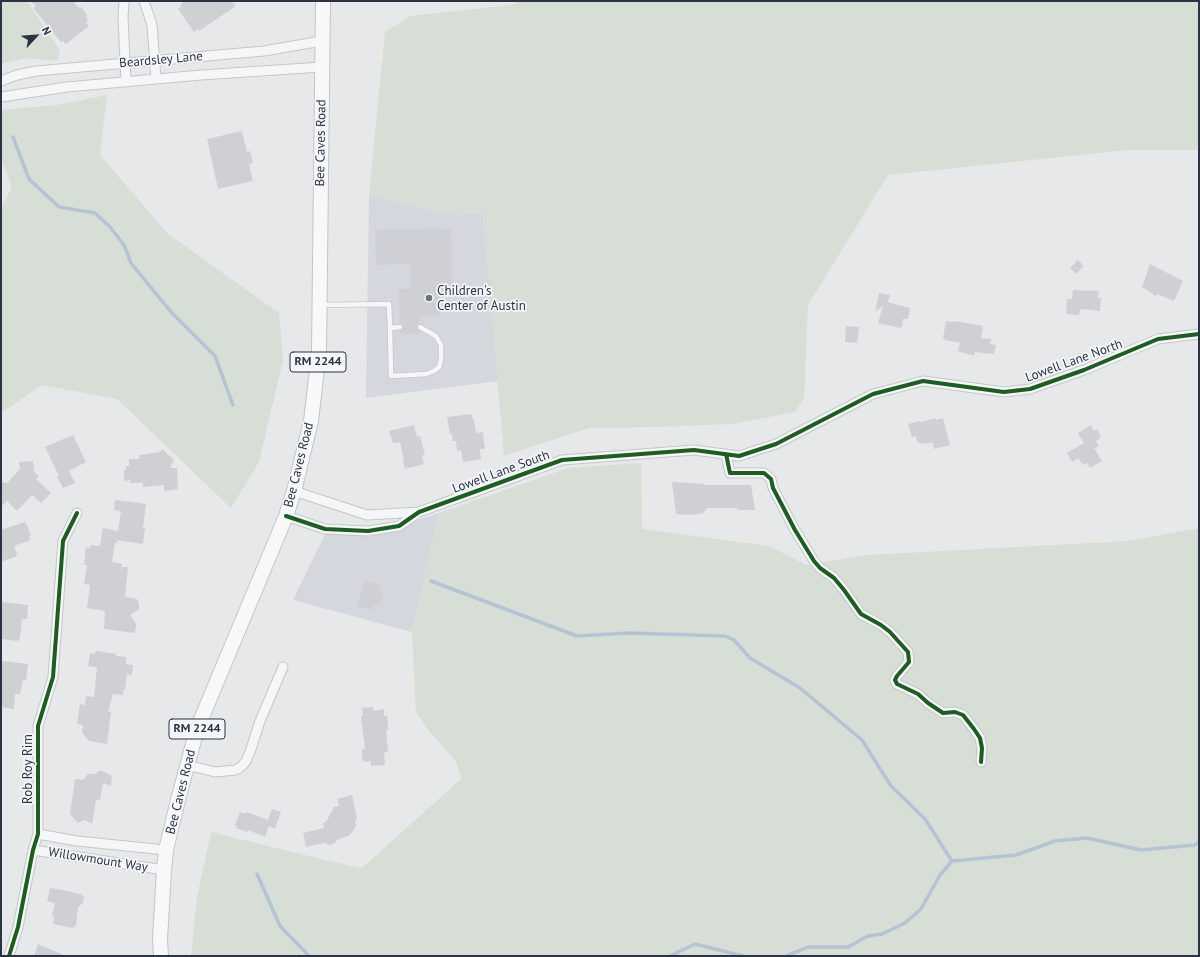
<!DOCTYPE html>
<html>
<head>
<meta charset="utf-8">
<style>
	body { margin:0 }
	#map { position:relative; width:1200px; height:957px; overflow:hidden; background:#e6e8ea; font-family:"PT Sans",sans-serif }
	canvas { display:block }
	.frame { position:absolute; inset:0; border:2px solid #2b3445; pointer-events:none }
	.north { position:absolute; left:16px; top:16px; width:40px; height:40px; -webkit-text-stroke:3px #f4f6f9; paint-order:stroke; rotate:64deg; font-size:11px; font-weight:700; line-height:16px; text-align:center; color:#2b3445 }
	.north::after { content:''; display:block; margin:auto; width:14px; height:18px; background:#2b3445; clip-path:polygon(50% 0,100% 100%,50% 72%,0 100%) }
</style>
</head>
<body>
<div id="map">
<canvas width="1200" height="957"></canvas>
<div class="frame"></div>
<div class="north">N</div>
</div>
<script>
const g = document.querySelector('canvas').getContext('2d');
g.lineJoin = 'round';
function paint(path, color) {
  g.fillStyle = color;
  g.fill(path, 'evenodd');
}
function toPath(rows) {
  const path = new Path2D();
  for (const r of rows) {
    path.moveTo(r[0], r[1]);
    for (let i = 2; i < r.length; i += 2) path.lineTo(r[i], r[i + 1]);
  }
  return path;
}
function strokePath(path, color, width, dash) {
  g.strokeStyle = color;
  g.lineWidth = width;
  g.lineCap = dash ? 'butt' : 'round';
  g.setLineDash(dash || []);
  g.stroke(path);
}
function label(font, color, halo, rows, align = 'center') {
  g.font = font + ' "PT Sans",sans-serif';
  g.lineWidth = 3.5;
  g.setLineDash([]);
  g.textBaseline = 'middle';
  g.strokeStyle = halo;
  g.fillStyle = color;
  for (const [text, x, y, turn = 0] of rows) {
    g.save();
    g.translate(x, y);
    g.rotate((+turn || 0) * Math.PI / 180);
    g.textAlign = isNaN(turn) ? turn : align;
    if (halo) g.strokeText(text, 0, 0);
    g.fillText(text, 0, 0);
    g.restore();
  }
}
paint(toPath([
	[369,195,448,215,483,213,498,381,366,398],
	[439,513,412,632,293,600,325,534,376,533]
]), '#d4d7dd');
paint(toPath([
	[1,1,27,1,60,51,58,61,26,58,1,64],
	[518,1,1199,1,1199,150,1127,150,888,175,808,305,804,399,795,412,732,424,656,427,589,428,504,456,483,213,448,215,369,195,385,32,410,16,511,5],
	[107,95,100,155,168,234,279,313,283,360,259,462,231,508,117,399,42,385,1,413,1,208,12,187,1,158,1,110,57,105],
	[641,463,642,529,769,546,806,565,868,555,1128,541,1199,528,1199,956,191,956,197,897,211,832,333,862,362,868,461,779,456,761,430,732,416,712,412,632,439,513,568,468]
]), '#d6ded6');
strokePath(toPath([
	[13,137,29,179,59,207,95,213,110,227,124,245,131,263,171,312,215,356,233,405],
	[431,581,577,636,629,633,725,636,734,640,750,658,800,688,862,740,891,786,925,819,952,861,1016,855,1055,841,1087,838,1141,850,1195,845,1199,842],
	[257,874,280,926,309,956],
	[670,956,695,944,743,956],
	[786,956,808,947,848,947,868,936,882,934,905,923,921,909,940,875,952,861]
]), '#b4c4d5', 3.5);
paint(toPath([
	[31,1,73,1,79,8,81,7,87,15,86,17,88,20,86,22,89,26,66,44,63,41,61,42,33,8,36,6],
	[185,1,232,1,236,6,199,31,198,29,194,32,178,9,181,7,180,5],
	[242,131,247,152,250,151,253,163,249,164,253,181,218,189,207,139],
	[451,229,453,296,439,296,439,316,419,317,419,323,417,325,416,327,420,331,419,334,400,334,400,331,402,330,404,327,403,325,400,323,398,289,411,289,410,263,376,265,375,230],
	[1078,260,1084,266,1076,274,1070,268],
	[1150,264,1183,281,1174,301,1157,294,1156,296,1142,287],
	[1073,290,1099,291,1098,298,1101,298,1100,311,1080,309,1079,315,1066,314,1067,299,1072,299],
	[879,293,890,295,888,301,887,302,910,308,908,319,903,319,902,327,900,328,878,323,883,306,875,312],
	[946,321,954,322,954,321,983,326,981,338,991,339,990,344,996,345,994,354,975,352,974,356,958,351,960,343,945,340,945,339,943,338],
	[846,326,859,327,857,343,845,342],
	[471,414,473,419,474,419,476,433,483,432,485,449,480,449,481,459,463,462,461,450,457,451,456,441,453,441,452,434,450,434,447,417],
	[935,418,936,420,943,418,950,445,934,449,933,442,925,444,917,442,916,436,912,437,908,424,920,421,921,422],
	[414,425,417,437,420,436,425,455,422,456,424,464,405,469,403,461,404,460,400,442,393,443,389,431],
	[1091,425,1094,431,1097,429,1101,437,1096,441,1099,446,1094,448,1102,461,1090,468,1087,463,1083,465,1078,458,1072,462,1067,453,1084,443,1078,433],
	[73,435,86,462,69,471,75,483,63,488,57,477,59,476,45,447],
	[162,449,174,460,170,468,177,468,178,489,164,491,164,485,143,487,143,483,130,483,130,480,124,481,124,470,126,470,126,466,129,466,129,459,139,459,139,455,160,452],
	[33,461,34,472,39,476,36,479,51,493,41,503,32,495,17,511,7,501,1,507,1,482,7,483,20,469,19,462],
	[672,482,704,484,704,485,751,485,755,510,737,510,737,508,707,508,703,513,693,515,676,514],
	[115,500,146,504,143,528,145,528,143,544,117,540,117,543,115,543,112,562,122,564,122,567,128,567,125,597,137,599,139,603,139,609,130,615,136,624,135,633,104,629,105,611,87,608,90,585,84,584,87,565,84,565,86,547,90,548,91,545,100,546,103,528,118,531,121,511,114,510],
	[25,522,26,525,27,524,31,536,29,536,30,540,14,546,17,554,16,555,17,556,1,562,1,530],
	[365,580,381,585,379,590,384,592,380,605,374,604,372,610,357,606],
	[1,602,28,605,27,619,22,619,20,639,19,639,18,641,1,639],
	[96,651,116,654,116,656,126,657,126,664,133,665,132,675,127,674,125,690,123,690,123,695,113,694,108,711,111,712,107,744,89,741,82,732,83,725,77,724,80,704,85,705,86,696,94,697,97,667,88,666,90,653,95,654],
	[1,661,28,664,26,680,23,680,20,694,15,694,14,709,1,707],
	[373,707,373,711,384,709,384,716,387,715,388,730,386,730,388,752,384,752,385,765,371,766,371,761,364,762,362,758,362,749,365,749,361,716,363,716,362,708],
	[97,771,102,771,112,776,111,786,103,783,100,800,96,800,92,824,85,820,78,823,70,814,75,779,83,780,88,774,97,774],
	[352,795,357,818,355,821,356,826,350,835,337,840,334,844,329,845,324,843,306,847,303,833,324,828,323,823,326,822,334,807,339,806,337,799],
	[272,809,281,812,275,829,269,826,265,837,248,830,247,832,236,828,237,826,235,825,240,812,246,814,247,812,268,820],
	[50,888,74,892,74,893,81,894,84,897,83,903,78,907,76,925,73,928,53,924,54,917,52,916,55,903,47,901],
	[38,944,66,956,34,956]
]), '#ced0d3');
const service = toPath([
	[322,305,389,304,390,328],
	[400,327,390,328,391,376,426,374,434,371,439,367,441,359,441,345,436,336,420,327]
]);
const minor = toPath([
	[124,1,123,17,126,82],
	[144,1,152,25,156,79],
	[1,81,17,75,36,71,264,51,322,41],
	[1,97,67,87,201,75,322,67],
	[726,454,730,473,764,473,771,479,773,488,795,530,814,561,820,568,834,578,844,590,861,614,881,625,890,632,908,652,909,662,897,676,895,680,897,684,918,694,928,703,943,713,955,712,963,715,974,729,980,738,982,748,981,762],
	[294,491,367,515,419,512],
	[286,516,325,529,368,531,399,526,419,512,562,460,694,450,739,456,776,444,873,394,923,381,1004,392,1030,389,1084,370,1158,339,1199,334],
	[187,765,215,772,236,770,242,766,246,761,250,752,260,721,283,667],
	[38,834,77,841,166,850],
	[33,850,164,870],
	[9,956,18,927,33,850,38,834,38,726,53,677,63,541,77,513]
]);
const primary = toPath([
	[161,956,160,939,164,870,166,850,178,800,197,729,286,516,294,491,311,421,319,352,323,1]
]);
strokePath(service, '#c4c6c8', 6);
strokePath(minor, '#c4c6c8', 11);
strokePath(primary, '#c2c5c8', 16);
strokePath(service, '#f5f6f7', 4.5);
strokePath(minor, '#f5f6f7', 9);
strokePath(primary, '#f8f8f8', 14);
strokePath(toPath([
	[726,454,730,473,764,473,771,479,773,488,795,530,814,561,820,568,834,578,844,590,861,614,881,625,890,632,908,652,909,662,897,676,895,680,897,684,918,694,928,703,943,713,955,712,963,715,974,729,980,738,982,748,981,762],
	[286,516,325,529,368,531,399,526,419,512,562,460,694,450,739,456,776,444,873,394,923,381,1004,392,1030,389,1084,370,1158,339,1199,334],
	[9,956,18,927,33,850,38,834,38,726,53,677,63,541,77,513]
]), '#1b5e20', 4);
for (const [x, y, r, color] of [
	[429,298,4,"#6c737f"]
]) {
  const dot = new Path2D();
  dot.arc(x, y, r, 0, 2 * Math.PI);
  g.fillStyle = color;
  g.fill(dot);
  strokePath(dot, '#f4f6f9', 1.5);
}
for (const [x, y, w] of [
	[318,362,56],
	[197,729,56]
]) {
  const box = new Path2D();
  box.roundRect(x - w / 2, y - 10, w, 20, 3);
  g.fillStyle = '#f4f6f9';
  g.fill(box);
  strokePath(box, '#2b3445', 1);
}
label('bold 12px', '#2b3445', null, [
	["RM 2244",318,362],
	["RM 2244",197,729]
]);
label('13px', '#2b3445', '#f4f6f9', [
	["Beardsley Lane",161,60,-5],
	["Bee Caves Road",321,143,-89],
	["Lowell Lane North",1074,361,-20],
	["Bee Caves Road",299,465,-76],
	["Lowell Lane South",501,472,-20],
	["Rob Roy Rim",28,769,-90],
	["Bee Caves Road",181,792,-76],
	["Willowmount Way",98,860,9]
]);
label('13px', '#2b3445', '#f4f6f9', [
	["Children's",437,291],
	["Center of Austin",437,306]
], 'left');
</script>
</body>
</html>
